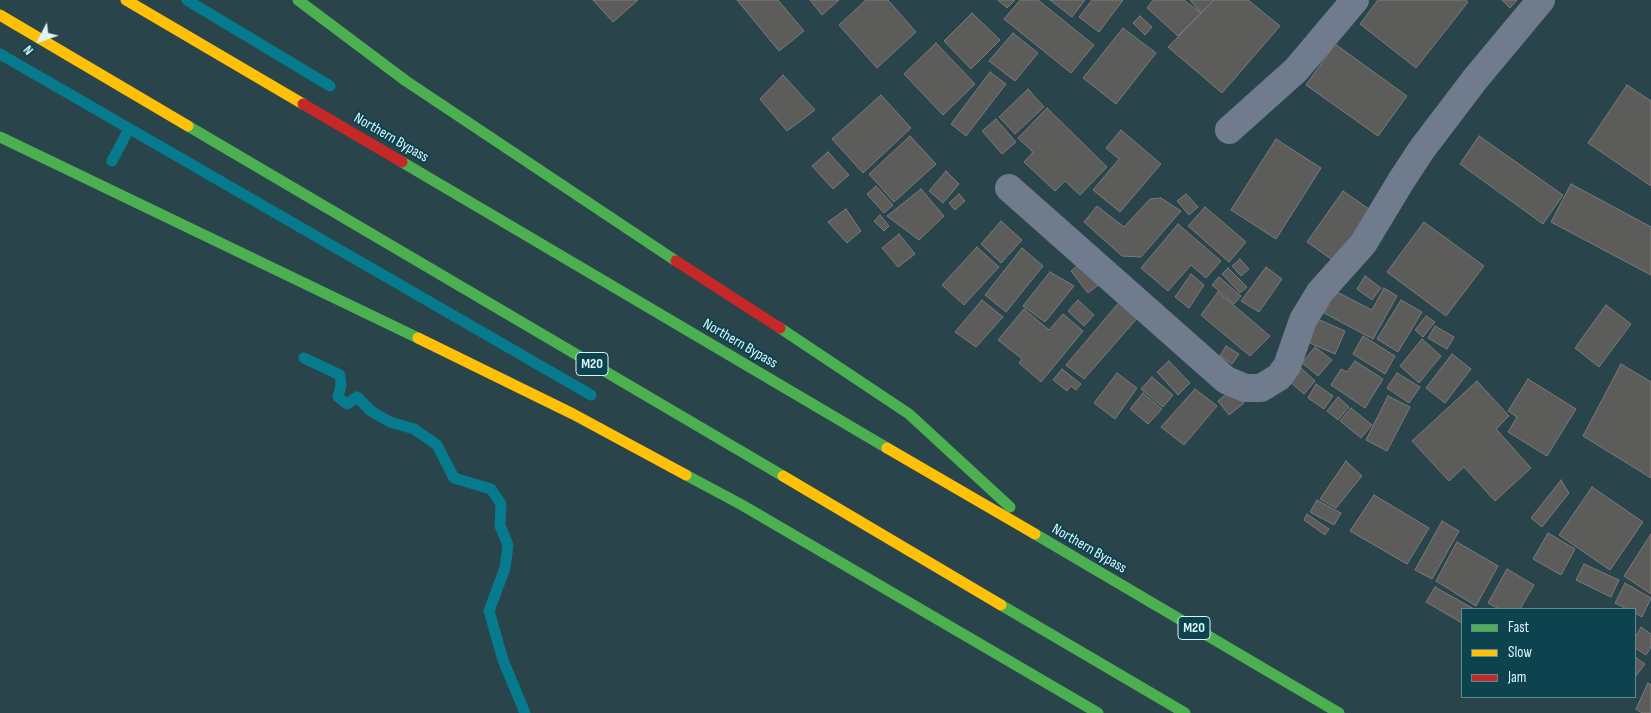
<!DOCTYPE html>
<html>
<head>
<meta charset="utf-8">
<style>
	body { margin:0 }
	#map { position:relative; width:1651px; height:713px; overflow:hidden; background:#29454b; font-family:"Sofia Sans Condensed",sans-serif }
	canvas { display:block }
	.legend { position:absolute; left:1461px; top:608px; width:175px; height:90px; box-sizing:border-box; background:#0d434e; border:1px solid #608a94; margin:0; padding:6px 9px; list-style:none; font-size:15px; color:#dcf5fc }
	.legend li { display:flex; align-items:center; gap:10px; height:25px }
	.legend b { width:25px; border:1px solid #608a94 }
	.north { position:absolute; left:15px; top:15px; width:50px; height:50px; -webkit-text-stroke:4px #0d434e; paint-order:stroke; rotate:229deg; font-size:14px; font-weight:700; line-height:20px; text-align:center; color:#dcf5fc }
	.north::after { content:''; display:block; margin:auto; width:18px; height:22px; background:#dcf5fc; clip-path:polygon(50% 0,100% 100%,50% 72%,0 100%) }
</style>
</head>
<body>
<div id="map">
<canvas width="1651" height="713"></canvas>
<ul class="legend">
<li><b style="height:6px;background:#4caf50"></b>Fast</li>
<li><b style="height:6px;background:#ffc107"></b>Slow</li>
<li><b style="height:6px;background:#c62828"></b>Jam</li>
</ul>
<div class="north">N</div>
</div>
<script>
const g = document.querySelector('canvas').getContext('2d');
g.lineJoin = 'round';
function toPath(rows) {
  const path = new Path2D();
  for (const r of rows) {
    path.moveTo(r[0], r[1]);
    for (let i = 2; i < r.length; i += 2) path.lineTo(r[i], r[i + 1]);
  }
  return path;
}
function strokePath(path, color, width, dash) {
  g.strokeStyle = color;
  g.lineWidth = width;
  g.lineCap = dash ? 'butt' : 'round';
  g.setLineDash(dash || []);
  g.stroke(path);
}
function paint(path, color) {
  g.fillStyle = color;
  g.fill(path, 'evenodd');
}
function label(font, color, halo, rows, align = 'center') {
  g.font = font + ' "Sofia Sans Condensed",sans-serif';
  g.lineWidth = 4;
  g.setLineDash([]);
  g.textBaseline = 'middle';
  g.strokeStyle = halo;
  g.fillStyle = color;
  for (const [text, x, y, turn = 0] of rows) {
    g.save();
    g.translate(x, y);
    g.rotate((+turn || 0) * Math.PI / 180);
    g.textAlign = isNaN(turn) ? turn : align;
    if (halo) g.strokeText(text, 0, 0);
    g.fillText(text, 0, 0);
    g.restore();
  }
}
strokePath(toPath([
	[187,0,330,86],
	[0,54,591,395],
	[112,161,129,129],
	[304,358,340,375,341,385,338,397,347,404,357,397,371,411,390,422,414,429,437,445,454,478,491,489,501,504,500,526,508,545,505,568,489,611,503,660,525,713]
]), '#057b8d', 11);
const building = toPath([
	[593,0,638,0,613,22,593,0],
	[737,0,778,0,804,31,779,51,737,0],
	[810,0,839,0,822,15,810,0],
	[866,0,888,0,916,32,877,68,839,25,866,0],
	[998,0,1015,0,1007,8,998,0],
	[1020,0,1038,0,1094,45,1071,73,1004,19,1020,0],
	[1050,0,1085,0,1072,17,1050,0],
	[1092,0,1123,0,1099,32,1079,17,1092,0],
	[1153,0,1184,0,1201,13,1178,36,1147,8,1153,0],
	[1190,0,1214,0,1201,13,1190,0],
	[1214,0,1248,0,1280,26,1222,93,1168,47,1214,0],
	[1378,0,1466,0,1468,2,1416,68,1360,24,1378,0],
	[1502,0,1517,0,1510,8,1502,0],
	[972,13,1000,40,971,69,944,41,972,13],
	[1140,16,1152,27,1145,35,1133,23,1140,16],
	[1123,28,1156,53,1116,104,1083,78,1123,28],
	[1013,33,1038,53,1015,81,989,61,1013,33],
	[936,43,975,84,943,115,904,74,936,43],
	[1335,44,1407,96,1378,136,1306,85,1335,44],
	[990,72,1006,84,966,136,951,124,990,72],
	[783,75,815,110,787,131,760,99,783,75],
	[1627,85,1651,101,1651,186,1588,143,1627,85],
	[1028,89,1044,107,1015,134,999,117,1028,89],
	[881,95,911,128,863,173,832,139,881,95],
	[1047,108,1107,167,1080,195,1065,181,1055,191,1024,162,1033,152,1018,138,1047,108],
	[996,119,1016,142,1002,154,982,131,996,119],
	[1121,130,1161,164,1120,212,1093,190,1119,159,1106,148,1121,130],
	[910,136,936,164,894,202,869,174,910,136],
	[1479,136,1563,195,1543,224,1460,164,1479,136],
	[1276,139,1321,168,1276,239,1231,210,1276,139],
	[828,152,849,175,833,189,812,166,828,152],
	[946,171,959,184,943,203,929,191,946,171],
	[1571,184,1651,227,1651,275,1551,222,1571,184],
	[876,186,893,205,884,213,867,194,876,186],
	[921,189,944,216,919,240,887,216,921,189],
	[1343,191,1372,211,1337,263,1307,242,1343,191],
	[959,194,965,201,955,210,949,203,959,194],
	[1186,194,1198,207,1189,215,1177,201,1186,194],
	[1161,198,1181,211,1141,257,1122,256,1084,222,1097,206,1124,227,1150,199,1161,198],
	[1205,207,1246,242,1229,262,1188,226,1205,207],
	[846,209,861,231,847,243,828,222,846,209],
	[880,215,889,226,884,231,874,221,880,215],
	[1001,221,1022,240,1001,263,981,244,1001,221],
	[1424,222,1484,266,1446,316,1387,272,1424,222],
	[1178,224,1221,261,1206,278,1191,265,1168,291,1141,268,1178,224],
	[899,234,915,254,898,267,882,248,899,234],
	[977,247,999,267,964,305,942,285,977,247],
	[1022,248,1043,266,1006,312,985,295,1022,248],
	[1240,259,1249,269,1241,276,1232,266,1240,259],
	[1083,261,1101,283,1088,293,1071,271,1083,261],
	[1266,267,1282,279,1259,312,1241,301,1266,267],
	[1228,268,1247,287,1240,293,1222,274,1228,268],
	[1050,272,1074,286,1045,322,1023,306,1050,272],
	[1191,274,1204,285,1189,308,1175,297,1191,274],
	[1365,276,1381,288,1372,300,1357,289,1365,276],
	[1219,277,1241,296,1234,304,1212,285,1219,277],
	[1384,288,1397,296,1373,339,1324,313,1335,291,1372,310,1384,288],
	[1218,292,1270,336,1250,356,1201,315,1218,292],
	[982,300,1003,317,976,347,955,332,982,300],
	[1078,300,1094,315,1084,326,1068,311,1078,300],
	[1121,300,1140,315,1084,379,1066,365,1121,300],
	[1401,300,1422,312,1398,352,1377,339,1401,300],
	[1606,305,1631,324,1599,367,1575,348,1606,305],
	[1024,309,1049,330,1063,314,1083,331,1041,382,1019,363,1022,359,998,340,1024,309],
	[1426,316,1435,322,1423,337,1415,330,1426,316],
	[1313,317,1345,331,1335,354,1303,340,1313,317],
	[1435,326,1454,337,1447,349,1428,338,1435,326],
	[1363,336,1395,356,1385,374,1353,354,1363,336],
	[1422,339,1441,356,1419,383,1400,366,1422,339],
	[1226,346,1239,354,1232,364,1220,356,1226,346],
	[1315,347,1332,360,1318,376,1302,363,1315,347],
	[1452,354,1471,369,1445,403,1426,388,1452,354],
	[1169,361,1190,383,1178,395,1157,372,1169,361],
	[1355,361,1383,379,1365,408,1331,385,1341,369,1347,372,1355,361],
	[1621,364,1651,382,1651,478,1583,436,1621,364],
	[1301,368,1315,381,1304,394,1289,381,1301,368],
	[1062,369,1081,384,1076,390,1071,386,1067,391,1053,380,1062,369],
	[1117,373,1137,388,1115,419,1094,403,1117,373],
	[1397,373,1420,387,1409,403,1387,388,1397,373],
	[1152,377,1173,395,1163,407,1141,389,1152,377],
	[1528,379,1576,409,1547,456,1508,432,1517,417,1508,411,1528,379],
	[1477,381,1509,416,1496,429,1531,468,1495,501,1464,467,1449,481,1412,441,1477,381],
	[1316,384,1333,396,1324,409,1308,398,1316,384],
	[1195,389,1217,406,1184,445,1161,427,1195,389],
	[1232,389,1244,403,1229,415,1218,401,1232,389],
	[1143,393,1162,409,1148,424,1130,409,1143,393],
	[1388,396,1410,407,1387,451,1366,440,1388,396],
	[1338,397,1349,407,1338,420,1327,411,1338,397],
	[1351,408,1372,425,1361,438,1340,421,1351,408],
	[1346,461,1362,476,1336,508,1320,499,1346,461],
	[1561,480,1569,493,1542,527,1531,518,1561,480],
	[1592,487,1643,522,1610,570,1559,535,1592,487],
	[1374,495,1429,528,1407,564,1350,531,1374,495],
	[1317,500,1341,513,1334,525,1310,512,1317,500],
	[1307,514,1329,529,1325,535,1304,520,1307,514],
	[1442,521,1459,531,1432,579,1415,570,1442,521],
	[1548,533,1575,549,1561,575,1533,559,1548,533],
	[1651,534,1651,594,1624,576,1651,534],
	[1457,542,1498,566,1476,606,1436,581,1457,542],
	[1584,564,1619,580,1611,597,1576,580,1584,564],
	[1507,569,1534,585,1520,609,1499,609,1488,603,1507,569],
	[1625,583,1651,598,1642,617,1635,613,1635,609,1627,609,1615,603,1625,583],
	[1435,587,1474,609,1462,609,1462,623,1426,602,1435,587],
	[1641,627,1651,634,1651,647,1646,655,1635,648,1635,638,1641,627],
	[1635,657,1645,664,1635,677,1635,657],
	[1648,683,1651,685,1651,713,1642,713,1636,709,1648,683]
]);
paint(building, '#5c5c5b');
strokePath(building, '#7c7a7a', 1);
strokePath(toPath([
	[1229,130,1296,70,1355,0],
	[1009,188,1226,380,1245,388,1261,388,1279,377,1287,366,1303,320,1320,292,1363,244,1401,181,1422,149,1476,78,1541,0]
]), '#707b8d', 28);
strokePath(toPath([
	[298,0,406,81,676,261],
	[188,126,783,476],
	[0,137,418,338],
	[402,162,887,448],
	[780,328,909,414,1010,507],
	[686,475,742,505,1098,713],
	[1035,534,1339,713],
	[1001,605,1185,713]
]), '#4caf50', 11);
strokePath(toPath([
	[126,0,303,104],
	[0,15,188,126],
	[418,338,573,414,686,475],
	[887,448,1035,534],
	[783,476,1001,605]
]), '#ffc107', 11);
strokePath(toPath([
	[303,104,402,162],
	[676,261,780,328]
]), '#c62828', 11);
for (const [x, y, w] of [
	[592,364,32],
	[1194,628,32]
]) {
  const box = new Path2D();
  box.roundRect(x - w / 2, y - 11.5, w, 23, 4);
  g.fillStyle = '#0d434e';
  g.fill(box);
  strokePath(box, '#dcf5fc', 1);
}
label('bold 14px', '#dcf5fc', null, [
	["M20",592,364],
	["M20",1194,628]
]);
label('15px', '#dcf5fc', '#0d434e', [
	["Northern Bypass",391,138,30],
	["Northern Bypass",740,344,30],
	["Northern Bypass",1089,549,30]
]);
</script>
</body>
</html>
